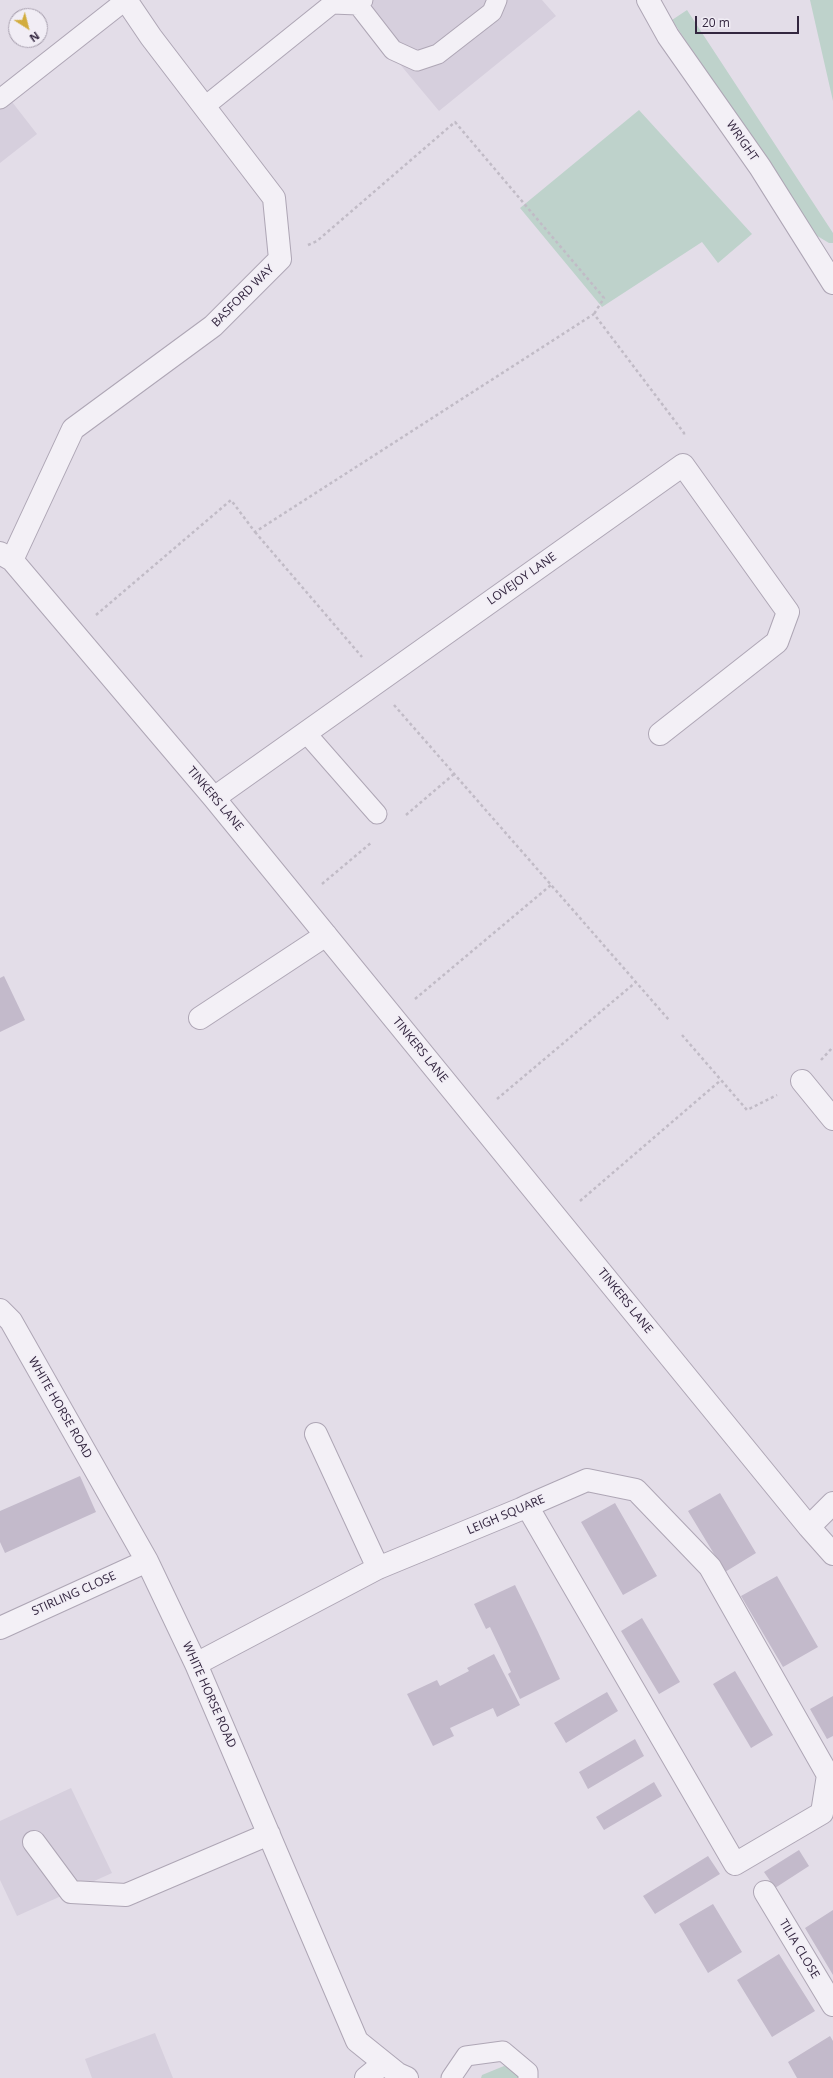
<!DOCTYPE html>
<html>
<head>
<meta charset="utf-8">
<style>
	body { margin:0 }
	#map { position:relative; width:833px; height:2078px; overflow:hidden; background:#e3dde8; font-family:"Open Sans",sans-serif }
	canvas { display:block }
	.north { position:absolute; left:8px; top:8px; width:40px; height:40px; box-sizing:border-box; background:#f1edf5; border:1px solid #a59dac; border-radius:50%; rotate:144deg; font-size:11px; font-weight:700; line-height:16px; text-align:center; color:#33263f }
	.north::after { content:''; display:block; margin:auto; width:14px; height:18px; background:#d2ac3d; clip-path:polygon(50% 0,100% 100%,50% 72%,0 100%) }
	.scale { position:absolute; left:695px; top:16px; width:104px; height:18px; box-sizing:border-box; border:2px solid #33263f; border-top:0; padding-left:5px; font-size:12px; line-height:14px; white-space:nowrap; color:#33263f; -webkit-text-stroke:3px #f1edf5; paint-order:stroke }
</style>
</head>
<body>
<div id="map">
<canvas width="833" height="2078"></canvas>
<div class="north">N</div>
<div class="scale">20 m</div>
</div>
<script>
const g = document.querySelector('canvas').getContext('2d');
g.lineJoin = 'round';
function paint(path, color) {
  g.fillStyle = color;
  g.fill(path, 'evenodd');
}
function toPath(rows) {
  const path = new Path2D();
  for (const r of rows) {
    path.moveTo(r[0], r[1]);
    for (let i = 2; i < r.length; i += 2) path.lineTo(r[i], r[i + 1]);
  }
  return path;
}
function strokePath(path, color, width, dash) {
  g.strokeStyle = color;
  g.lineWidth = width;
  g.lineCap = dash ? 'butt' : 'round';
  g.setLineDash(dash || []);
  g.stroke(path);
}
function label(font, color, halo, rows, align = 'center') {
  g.font = font + ' "Open Sans",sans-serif';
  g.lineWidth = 3;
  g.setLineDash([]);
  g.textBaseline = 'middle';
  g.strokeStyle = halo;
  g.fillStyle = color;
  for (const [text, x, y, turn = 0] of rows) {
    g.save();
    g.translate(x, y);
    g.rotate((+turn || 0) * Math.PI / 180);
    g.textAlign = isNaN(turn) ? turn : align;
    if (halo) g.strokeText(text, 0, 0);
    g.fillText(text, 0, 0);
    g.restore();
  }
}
paint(toPath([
	[349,0,542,0,556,16,439,111,348,2],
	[2,89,37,134,0,163,0,91],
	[71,1788,112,1873,17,1916,0,1880,0,1821],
	[155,2033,173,2078,92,2078,85,2059]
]), '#d6cfdd');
paint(toPath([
	[810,0,833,0,833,101],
	[687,10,833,233,833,243,829,243,814,234,672,20],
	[639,110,752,234,718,263,702,242,602,307,520,208],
	[504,2066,520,2070,520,2078,481,2078,482,2075]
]), '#bed2cb');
paint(toPath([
	[4,976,25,1020,0,1032,0,978],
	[80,1476,96,1512,5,1553,0,1542,0,1511],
	[720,1493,756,1553,725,1572,688,1511],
	[615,1503,657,1576,623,1595,581,1522],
	[777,1576,818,1647,783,1667,741,1596],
	[515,1585,538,1632,531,1635,538,1632,560,1679,520,1699,508,1674,511,1672,501,1650,490,1627,486,1629,474,1604],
	[642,1618,680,1682,659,1694,621,1631],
	[494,1654,520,1705,497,1717,493,1708,450,1728,454,1736,433,1746,407,1694,437,1680,440,1686,469,1671,467,1668],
	[735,1671,773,1735,751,1748,713,1684],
	[607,1692,618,1711,566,1743,554,1723],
	[833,1696,833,1736,827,1739,810,1709],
	[635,1739,644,1756,588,1789,579,1772],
	[654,1782,662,1796,604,1830,596,1817],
	[799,1850,809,1866,775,1888,764,1872],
	[708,1856,720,1874,655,1914,643,1896],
	[713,1904,742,1952,708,1973,679,1924],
	[833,1910,833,1975,805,1928],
	[779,1954,815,2011,772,2037,737,1980],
	[830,2036,833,2041,833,2078,797,2078,788,2062]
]), '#c3bacb');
const service = toPath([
	[358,5,393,50,417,61,438,54,492,12,497,0],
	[0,99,126,0],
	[204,107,332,4,358,5,363,0],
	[306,733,377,814],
	[451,2078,466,2056,503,2051,528,2072,528,2078]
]);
const minor = toPath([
	[648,0,668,36,760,167,833,283],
	[0,553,12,560,214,798,809,1527,833,1554],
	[12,560,73,429,213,326,280,259,274,198,151,37,126,0],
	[214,798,683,465,788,612,777,642,660,734],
	[200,1018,326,935],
	[802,1081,833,1119],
	[0,1310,11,1321,147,1561,196,1664,357,2041,398,2074,407,2078],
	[316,1434,378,1568],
	[809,1527,833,1503],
	[0,1628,147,1561],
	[196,1664,378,1568,521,1509,527,1506,587,1480,636,1490,710,1567,828,1775,822,1813,735,1864,527,1506],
	[34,1842,71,1892,126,1895,269,1834],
	[765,1892,833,2005],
	[366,2078,384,2063]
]);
strokePath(service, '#aea6b5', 21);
strokePath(minor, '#aea6b5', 24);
strokePath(toPath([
	[308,245,317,241,455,122,604,298,594,314],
	[255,532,362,657],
	[96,615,231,500,255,532,594,314,684,433,684,435],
	[394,705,669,1020],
	[406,815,454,774],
	[322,884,372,842],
	[415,999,551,885],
	[682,1035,747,1110,777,1095],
	[821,1060,833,1047],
	[497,1099,636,982],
	[580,1201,721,1080]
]), '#c1bbc6', 2.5, [3, 3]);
strokePath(service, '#f3f0f6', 19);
strokePath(minor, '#f3f0f6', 22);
label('12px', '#33263f', '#f1edf5', [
	["WRIGHT",742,141,55],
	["BASFORD WAY",243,296,-45],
	["LOVEJOY LANE",522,579,-35],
	["TINKERS LANE",215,799,50],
	["TINKERS LANE",420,1050,51],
	["TINKERS LANE",625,1301,51],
	["WHITE HORSE ROAD",60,1408,60],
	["LEIGH SQUARE",506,1515,-23],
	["STIRLING CLOSE",74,1594,-24],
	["WHITE HORSE ROAD",209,1695,66],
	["TILIA CLOSE",799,1949,59]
]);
</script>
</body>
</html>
